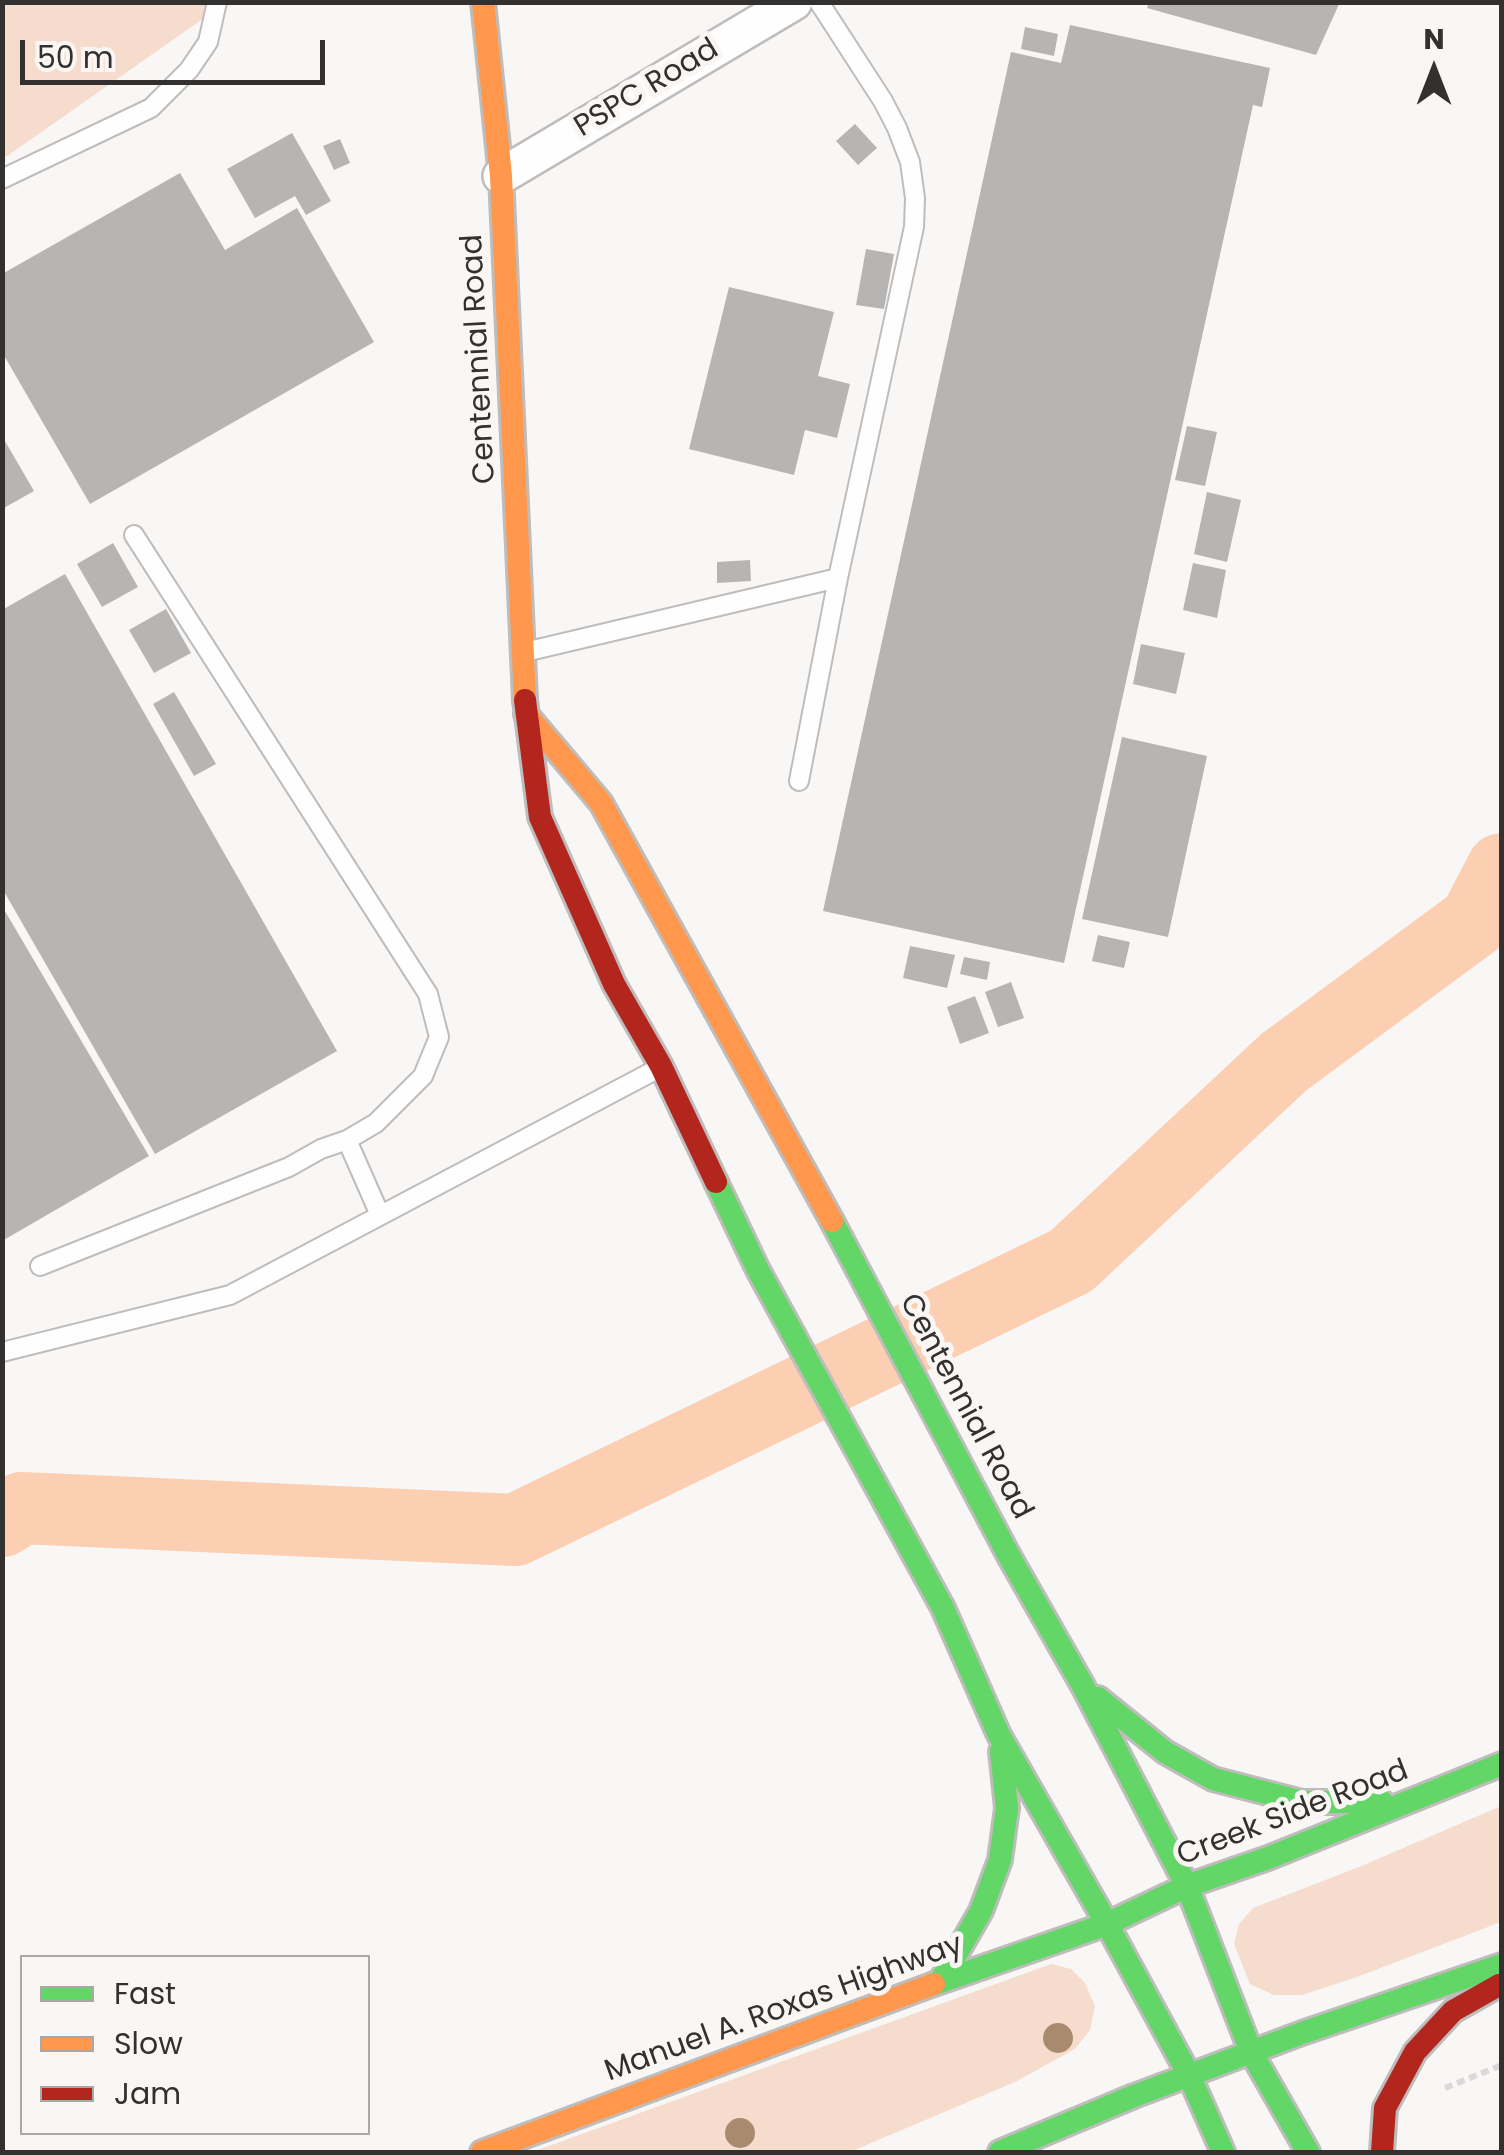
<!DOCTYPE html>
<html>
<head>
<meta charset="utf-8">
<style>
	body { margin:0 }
	#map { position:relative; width:1504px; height:2155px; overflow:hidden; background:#f9f7f5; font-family:Poppins,sans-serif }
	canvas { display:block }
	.frame { position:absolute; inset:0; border:5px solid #323130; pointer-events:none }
	.legend { position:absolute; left:20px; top:1955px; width:350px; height:180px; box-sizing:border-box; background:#faf6f4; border:2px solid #aaa7a6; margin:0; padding:12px 18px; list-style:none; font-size:30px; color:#323130 }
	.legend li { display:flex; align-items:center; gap:20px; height:50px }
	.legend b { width:50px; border:2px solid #aaa7a6 }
	.north { position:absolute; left:1384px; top:20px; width:100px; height:100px; -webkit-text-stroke:8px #faf6f4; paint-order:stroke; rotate:0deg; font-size:28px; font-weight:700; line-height:40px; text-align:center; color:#323130 }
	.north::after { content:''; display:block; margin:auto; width:35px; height:45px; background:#323130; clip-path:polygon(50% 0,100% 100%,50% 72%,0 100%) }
	.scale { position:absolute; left:20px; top:40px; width:305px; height:45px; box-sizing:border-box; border:5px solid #323130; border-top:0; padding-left:12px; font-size:30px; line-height:35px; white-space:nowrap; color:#323130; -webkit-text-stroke:8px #faf6f4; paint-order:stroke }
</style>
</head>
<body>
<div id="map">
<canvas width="1504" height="2155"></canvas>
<div class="frame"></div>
<ul class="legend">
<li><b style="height:12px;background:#63d668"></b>Fast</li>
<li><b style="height:12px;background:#ff974d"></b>Slow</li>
<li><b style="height:12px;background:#b3261e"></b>Jam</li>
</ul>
<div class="north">N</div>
<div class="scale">50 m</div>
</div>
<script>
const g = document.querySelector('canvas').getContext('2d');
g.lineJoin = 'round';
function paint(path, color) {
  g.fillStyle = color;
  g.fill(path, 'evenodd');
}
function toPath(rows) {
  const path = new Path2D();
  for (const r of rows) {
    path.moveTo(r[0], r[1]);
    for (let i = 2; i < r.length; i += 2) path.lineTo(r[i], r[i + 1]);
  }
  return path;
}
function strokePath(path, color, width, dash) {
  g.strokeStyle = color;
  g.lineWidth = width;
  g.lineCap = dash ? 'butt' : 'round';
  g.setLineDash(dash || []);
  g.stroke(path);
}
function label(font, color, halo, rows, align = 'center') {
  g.font = font + ' Poppins,sans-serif';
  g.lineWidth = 10;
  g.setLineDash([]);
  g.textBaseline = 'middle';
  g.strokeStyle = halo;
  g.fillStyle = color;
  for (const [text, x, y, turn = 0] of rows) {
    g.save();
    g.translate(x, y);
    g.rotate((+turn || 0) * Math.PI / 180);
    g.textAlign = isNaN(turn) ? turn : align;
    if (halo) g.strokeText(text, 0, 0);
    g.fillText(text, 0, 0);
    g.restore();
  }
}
paint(toPath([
	[3,3,214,3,217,9,3,159],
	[1501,1806,1501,1922,1357,1977,1302,1995,1274,1995,1250,1984,1234,1944,1239,1924,1253,1908,1359,1867],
	[1051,1964,1071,1969,1085,1983,1095,2006,1090,2030,1075,2049,1015,2082,850,2152,532,2152]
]), '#f6dccd');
strokePath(toPath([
	[2,1521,22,1508,515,1530,1071,1261,1284,1062,1475,921,1502,869]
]), '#fcceb2', 72);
paint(toPath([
	[1149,2,1340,2,1316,55,1147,8],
	[1070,25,1270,68,1262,107,1253,105,1064,963,823,911,1011,52,1061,63],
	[1025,27,1058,34,1054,56,1021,49],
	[855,124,877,148,858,165,836,141],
	[292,133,331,201,306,215,295,196,255,218,227,169],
	[340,139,350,163,334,170,323,146],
	[180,173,225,250,297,208,374,342,90,504,2,352,2,274],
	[866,249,894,254,884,309,856,305],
	[729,287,834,312,818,376,850,384,837,438,805,430,794,475,689,449],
	[1187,426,1217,432,1205,486,1175,480],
	[2,436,34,491,2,509],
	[1207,492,1241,500,1227,562,1194,554],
	[113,543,138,587,102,607,77,564],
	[750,560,751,581,717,583,717,562],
	[1193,563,1226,570,1217,618,1183,610],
	[65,574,337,1051,155,1154,2,888,2,610],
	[166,609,191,653,154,673,129,630],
	[1141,644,1185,653,1176,694,1133,684],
	[174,692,216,764,194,776,153,704],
	[1122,737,1207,756,1168,937,1082,919],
	[2,906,149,1156,2,1241],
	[1098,935,1130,942,1124,968,1092,961],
	[910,946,955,955,947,988,903,978],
	[964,957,990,962,987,980,960,974],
	[1011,982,1024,1018,998,1027,985,992],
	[975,996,989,1033,960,1044,947,1007]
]), '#b6b5b4');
const lane = toPath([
	[2,179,151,108,189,70,208,42,217,2],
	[134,535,428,994,439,1037,423,1076,376,1123,347,1140],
	[525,652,838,578],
	[799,781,838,578,914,227,915,198,910,162,897,128,883,101,819,2],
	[40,1266,289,1167,321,1149,347,1140,380,1215],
	[2,1352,230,1295,661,1067]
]);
const street = toPath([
	[501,176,794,2]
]);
const fast = toPath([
	[716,1182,758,1270,943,1608,999,1735,1107,1924,1189,2075,1223,2152],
	[832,1221,1009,1556,1083,1686,1187,1886,1251,2052,1308,2152],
	[1098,1698,1165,1752,1213,1779,1302,1802,1382,1802],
	[940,1982,981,1911,1000,1860,1007,1808,1001,1751],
	[934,1984,1107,1924,1187,1886,1268,1858,1502,1764],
	[1000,2152,1134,2096,1302,2033,1502,1965]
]);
const slow = toPath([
	[483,2,501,176,525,700],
	[526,714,601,803,832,1221],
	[482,2152,934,1984]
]);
const jam = toPath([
	[525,700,540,817,614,984,661,1066,716,1182],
	[1382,2152,1385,2108,1415,2052,1453,2011,1499,1985]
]);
strokePath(lane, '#bfbdbc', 22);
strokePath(street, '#bfbdbc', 40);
strokePath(fast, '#bfbdbc', 28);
strokePath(slow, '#bfbdbc', 28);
strokePath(jam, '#bfbdbc', 28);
strokePath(toPath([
	[1445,2088,1502,2065]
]), '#dad8d8', 6, [8, 5]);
strokePath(lane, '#fefefe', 18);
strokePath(street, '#fefefe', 35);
strokePath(fast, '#63d668', 22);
strokePath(slow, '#ff974d', 22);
strokePath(jam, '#b3261e', 22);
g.fillStyle = '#aa8a6f';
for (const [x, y] of [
	[1058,2038],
	[740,2133]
]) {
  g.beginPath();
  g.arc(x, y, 15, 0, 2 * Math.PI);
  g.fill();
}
label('30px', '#323130', '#faf6f4', [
	["PSPC Road",647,89,-31],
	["Centennial Road",480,359,-93],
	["Centennial Road",965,1407,62],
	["Creek Side Road",1293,1814,-21],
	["Manuel A. Roxas Highway",784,2009,-20]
]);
</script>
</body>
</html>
